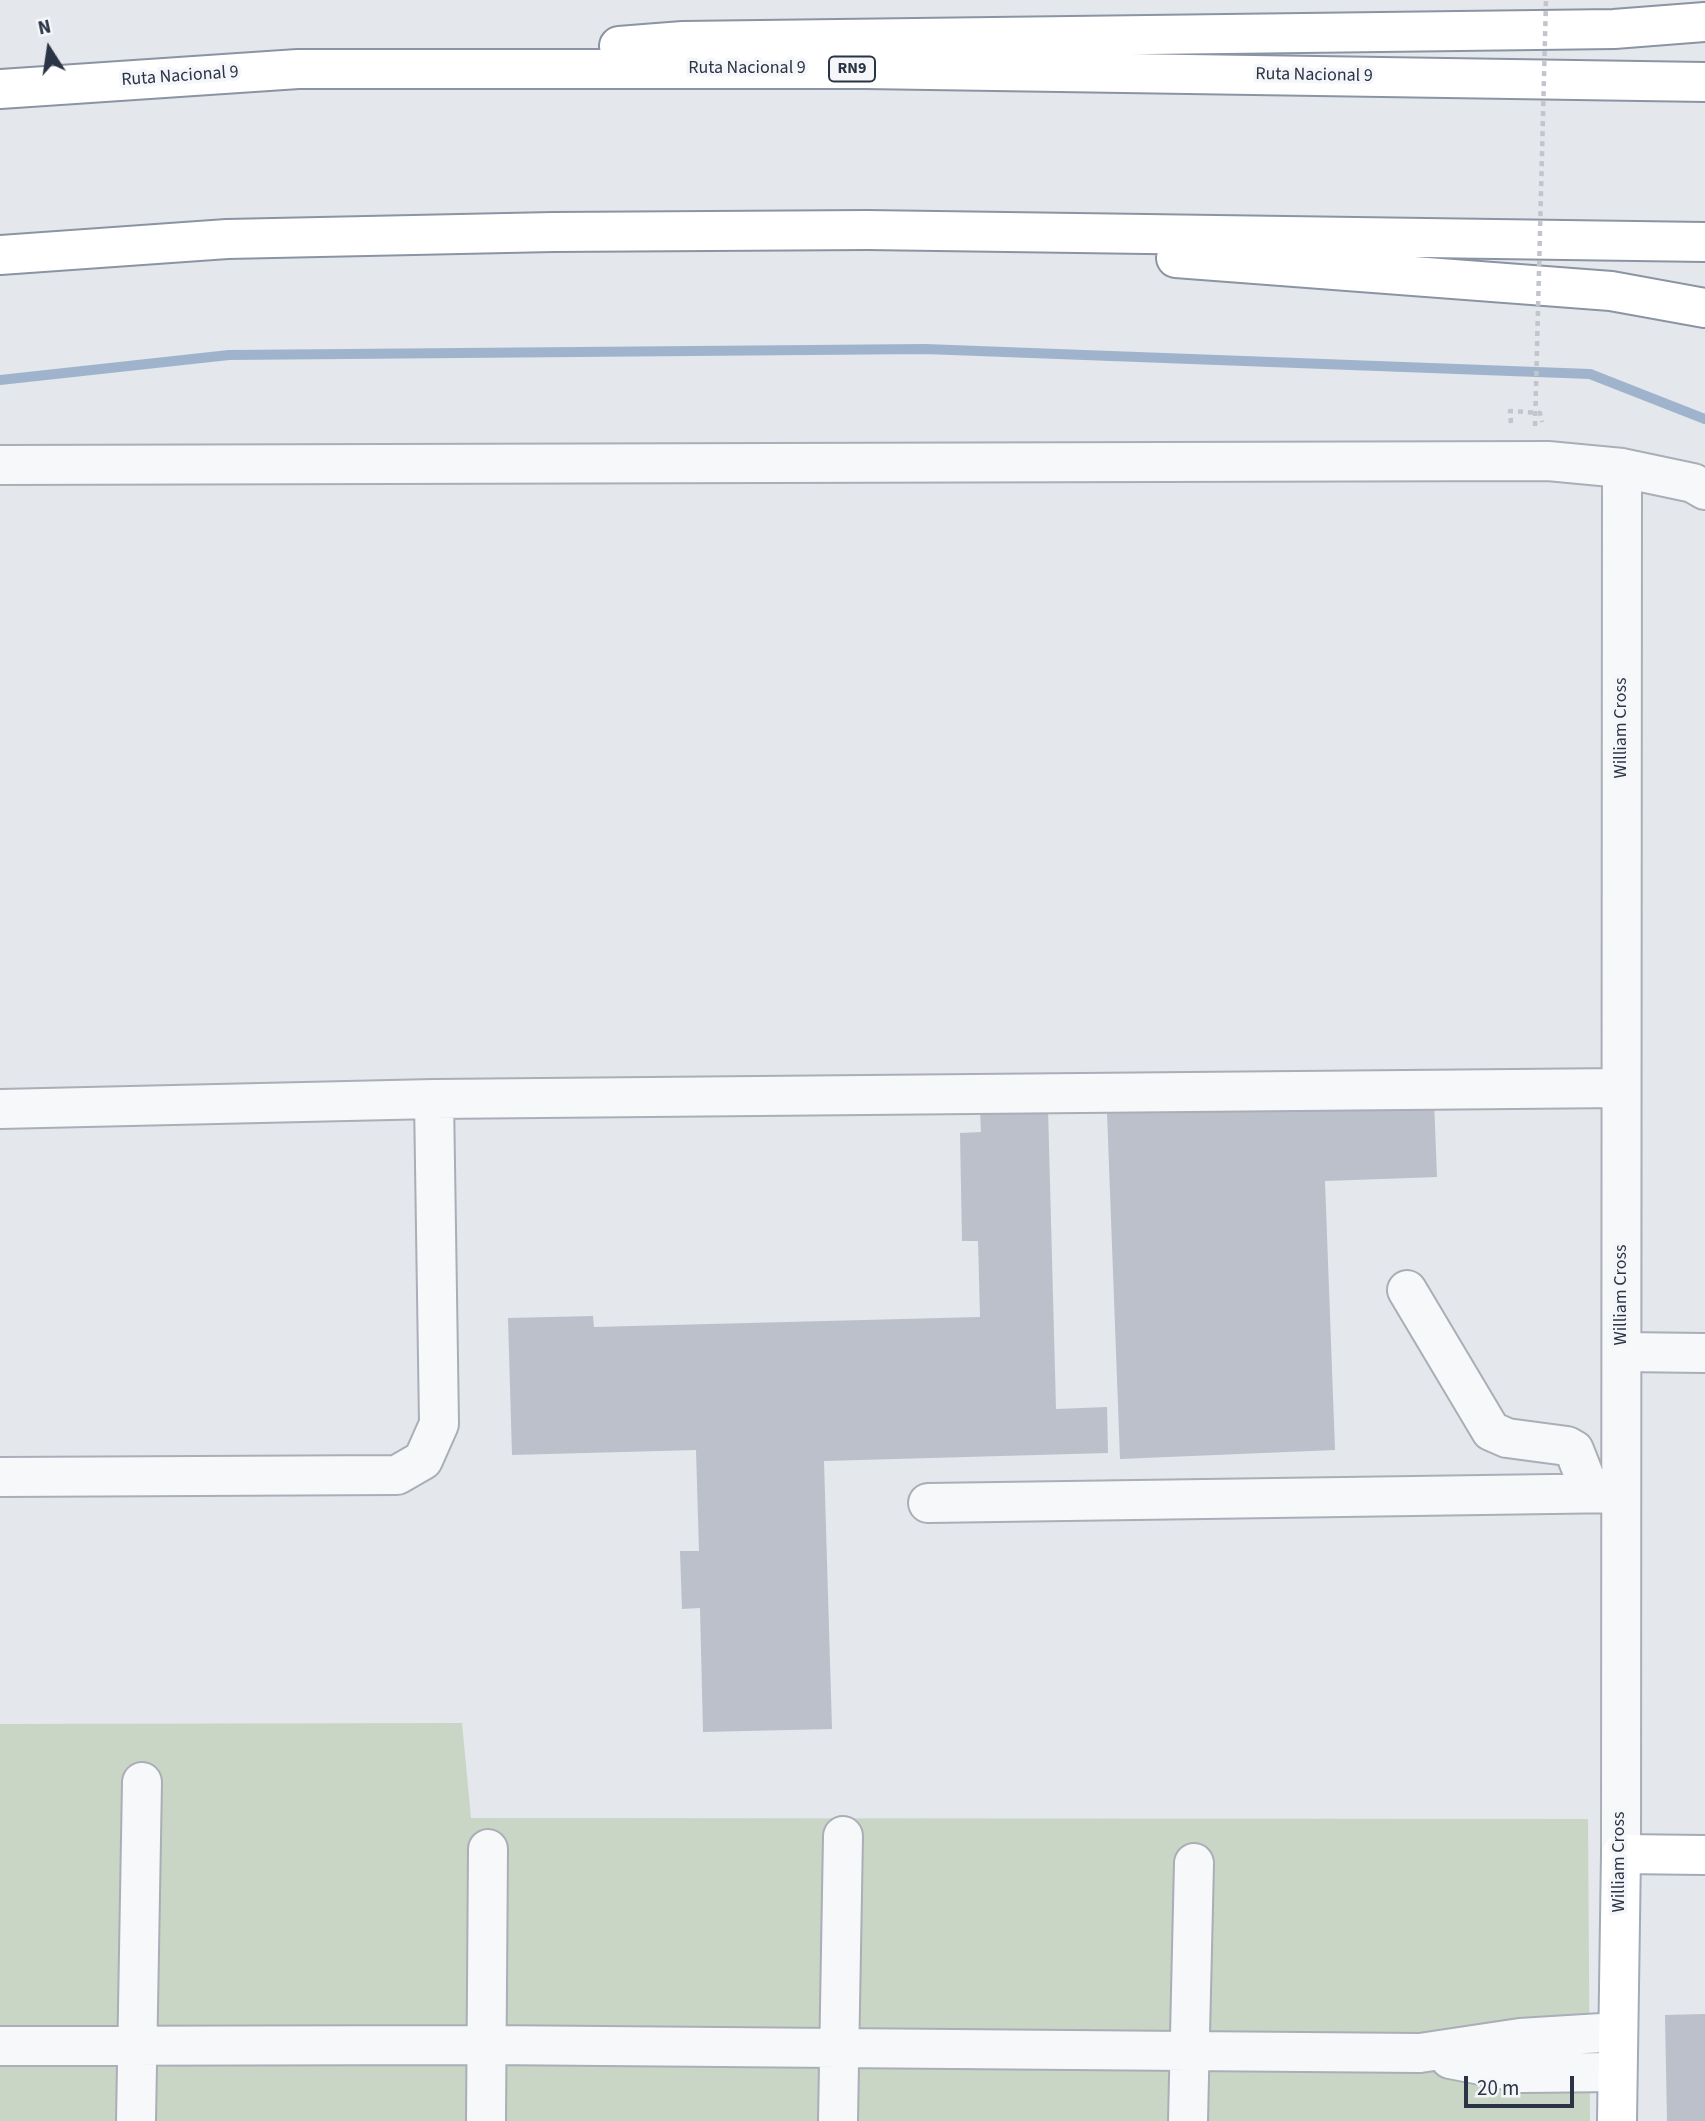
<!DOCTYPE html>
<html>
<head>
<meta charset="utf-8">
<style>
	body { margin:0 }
	#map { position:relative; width:1705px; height:2121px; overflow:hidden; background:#e4e7ec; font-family:"Source Sans 3",sans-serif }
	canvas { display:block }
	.north { position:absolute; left:14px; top:14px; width:70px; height:70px; -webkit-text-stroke:5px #f4f6f9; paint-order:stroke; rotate:348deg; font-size:19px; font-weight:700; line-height:28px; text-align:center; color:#2b3445 }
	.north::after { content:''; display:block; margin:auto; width:24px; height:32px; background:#2b3445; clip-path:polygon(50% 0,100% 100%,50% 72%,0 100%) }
	.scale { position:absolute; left:1464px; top:2076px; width:110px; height:32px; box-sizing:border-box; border:4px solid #2b3445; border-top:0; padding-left:9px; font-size:21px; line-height:24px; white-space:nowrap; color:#2b3445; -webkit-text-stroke:5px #f4f6f9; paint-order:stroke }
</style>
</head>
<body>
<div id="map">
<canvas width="1705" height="2121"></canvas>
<div class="north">N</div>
<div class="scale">20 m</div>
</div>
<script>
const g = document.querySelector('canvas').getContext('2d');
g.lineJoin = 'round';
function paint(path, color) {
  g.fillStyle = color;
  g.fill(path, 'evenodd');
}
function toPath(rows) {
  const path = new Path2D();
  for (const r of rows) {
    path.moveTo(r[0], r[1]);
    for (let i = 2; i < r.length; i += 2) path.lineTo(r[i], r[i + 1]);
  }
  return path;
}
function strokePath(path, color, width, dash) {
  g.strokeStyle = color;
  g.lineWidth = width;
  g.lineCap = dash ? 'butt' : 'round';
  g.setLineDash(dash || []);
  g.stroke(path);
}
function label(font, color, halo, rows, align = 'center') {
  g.font = font + ' "Source Sans 3",sans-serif';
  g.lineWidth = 7;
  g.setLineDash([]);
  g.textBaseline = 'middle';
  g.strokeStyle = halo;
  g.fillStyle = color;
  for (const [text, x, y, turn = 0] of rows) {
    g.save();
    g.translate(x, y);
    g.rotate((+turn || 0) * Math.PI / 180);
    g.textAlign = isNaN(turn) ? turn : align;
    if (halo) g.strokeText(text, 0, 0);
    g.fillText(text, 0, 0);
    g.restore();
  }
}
paint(toPath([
	[462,1723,471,1818,1588,1819,1590,2121,0,2121,0,1724]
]), '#c9d6c5');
strokePath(toPath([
	[0,380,229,355,925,349,1590,374,1705,419]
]), '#9fb4cc', 10);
paint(toPath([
	[1434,1100,1437,1177,1325,1181,1335,1450,1120,1459,1107,1112],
	[1048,1108,1056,1409,1107,1407,1108,1453,824,1461,832,1729,703,1732,700,1608,682,1609,680,1551,699,1551,696,1450,512,1455,508,1318,593,1316,594,1327,980,1317,978,1241,962,1241,960,1133,981,1132,980,1110],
	[1705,2014,1705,2121,1667,2121,1665,2015]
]), '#bbc0ca');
const minor = toPath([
	[0,465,1548,461,1622,468,1693,483,1705,490],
	[0,1109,434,1099,1621,1088],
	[1407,1290,1491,1431,1507,1438,1567,1446,1574,1450,1591,1493],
	[1622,1352,1705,1353],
	[0,1477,397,1475,423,1460,439,1424,434,1099],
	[928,1503,1621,1493],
	[1621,1854,1622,468],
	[0,2046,487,2045,1420,2053,1520,2038,1618,2032],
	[1450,2059,1522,2073,1617,2072],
	[136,2121,142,1782],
	[486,2121,488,1849],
	[838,2121,843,1836],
	[1188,2121,1194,1863]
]);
const major = toPath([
	[1617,2121,1621,1854,1705,1855]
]);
const highway = toPath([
	[619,46,683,41,1614,29,1705,22],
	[0,89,298,69,865,69,1705,82],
	[0,255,227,239,553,232,867,230,1705,242],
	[1176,258,1611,291,1705,308]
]);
strokePath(minor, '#a9aeb7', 42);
strokePath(major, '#a3abb8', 42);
strokePath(highway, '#8b94a3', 42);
strokePath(toPath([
	[1511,423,1510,411,1540,413,1542,422]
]), '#c2c5cb', 4.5, [5, 5]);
strokePath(minor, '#f7f8fa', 38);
strokePath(major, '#fff', 38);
strokePath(highway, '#fff', 38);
strokePath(toPath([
	[1535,426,1546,0]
]), '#c2c5cb', 4.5, [5, 5]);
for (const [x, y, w] of [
	[852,69,46]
]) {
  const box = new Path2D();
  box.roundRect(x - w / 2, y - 12.5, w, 25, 5);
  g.fillStyle = '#f4f6f9';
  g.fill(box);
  strokePath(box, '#2b3445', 2);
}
label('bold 16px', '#2b3445', null, [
	["RN9",852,69]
]);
label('18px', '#2b3445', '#f4f6f9', [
	["Ruta Nacional 9",747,69],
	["Ruta Nacional 9",1314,76,1],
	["Ruta Nacional 9",180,77,-4],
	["William Cross",1622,728,-90],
	["William Cross",1622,1295,-90],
	["William Cross",1620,1862,-90]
]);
</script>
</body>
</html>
